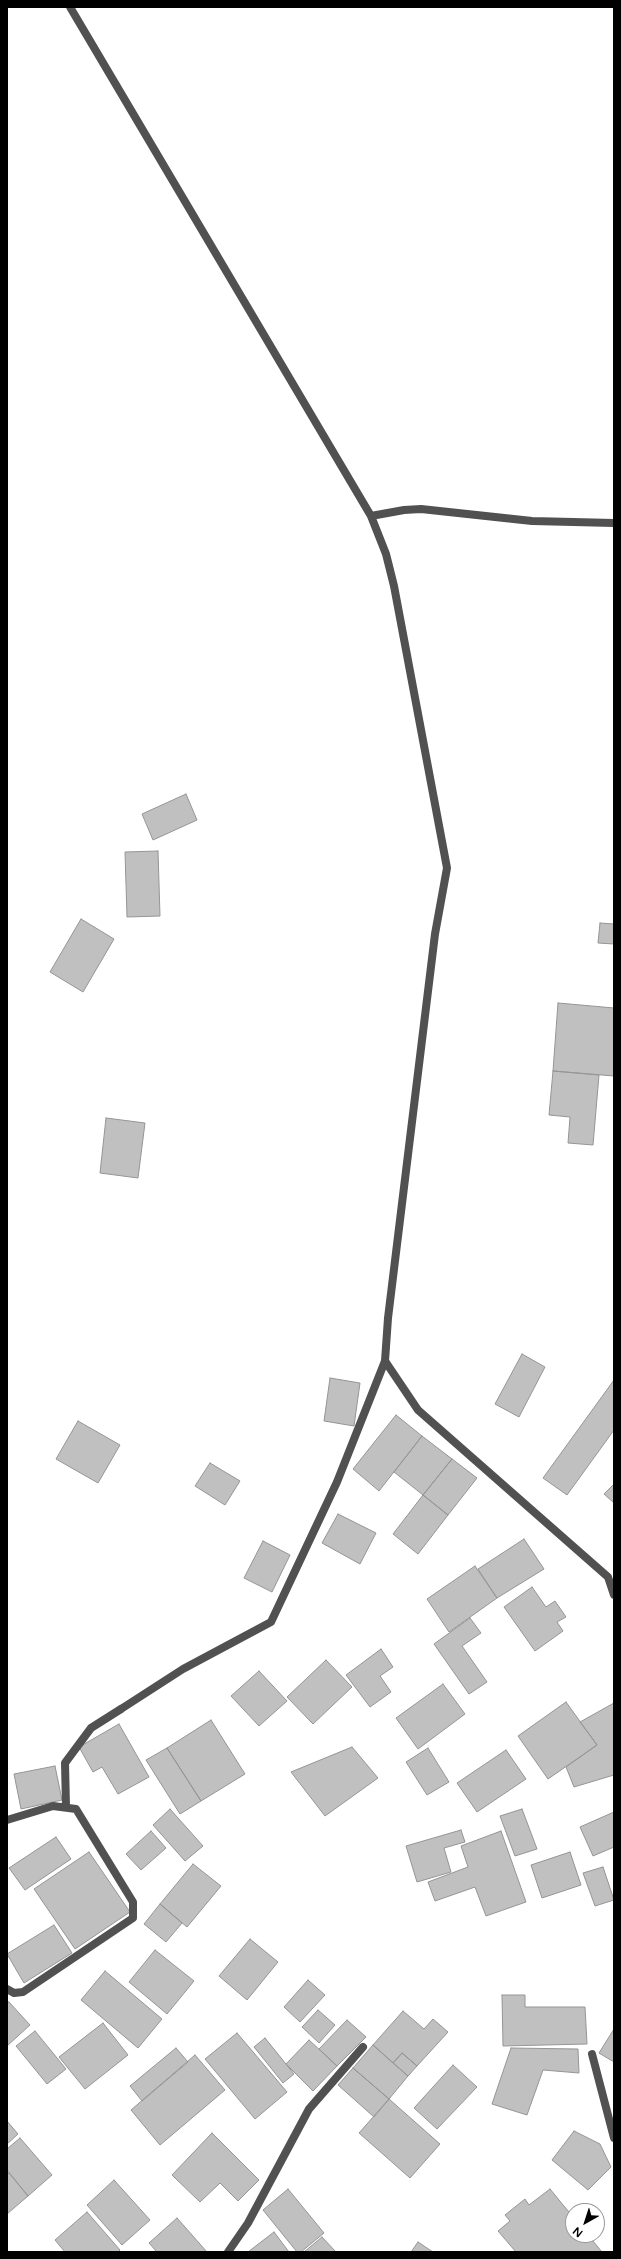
<!DOCTYPE html>
<html>
<head>
<meta charset="utf-8">
<style>
	body { margin:0 }
	#map { position:relative; width:621px; height:2259px; overflow:hidden; background:#fff; font-family:"Varela Round",sans-serif }
	canvas { display:block }
	.frame { position:absolute; inset:0; border:8px solid #000; pointer-events:none }
	.north { position:absolute; left:565px; top:2203px; width:40px; height:40px; box-sizing:border-box; background:#fff; border:1px solid #999; border-radius:50%; rotate:219deg; font-size:11px; font-weight:700; line-height:16px; text-align:center; color:#000 }
	.north::after { content:''; display:block; margin:auto; width:14px; height:18px; background:#000; clip-path:polygon(50% 0,100% 100%,50% 72%,0 100%) }
</style>
</head>
<body>
<div id="map">
<canvas width="621" height="2259"></canvas>
<div class="frame"></div>
<div class="north">N</div>
</div>
<script>
const g = document.querySelector('canvas').getContext('2d');
g.lineJoin = 'round';
function paint(path, color) {
  g.fillStyle = color;
  g.fill(path, 'evenodd');
}
function toPath(rows) {
  const path = new Path2D();
  for (const r of rows) {
    path.moveTo(r[0], r[1]);
    for (let i = 2; i < r.length; i += 2) path.lineTo(r[i], r[i + 1]);
  }
  return path;
}
function strokePath(path, color, width, dash) {
  g.strokeStyle = color;
  g.lineWidth = width;
  g.lineCap = dash ? 'butt' : 'round';
  g.setLineDash(dash || []);
  g.stroke(path);
}
const building = toPath([
	[186,794,197,820,153,840,142,814,186,794],
	[158,851,160,916,127,917,125,852,158,851],
	[81,919,114,939,83,992,50,972,81,919],
	[600,923,614,924,614,944,598,943,600,923],
	[558,1003,614,1008,614,1076,553,1071,558,1003],
	[553,1071,599,1075,593,1145,568,1143,570,1117,549,1115,553,1071],
	[106,1118,145,1123,138,1178,100,1173,106,1118],
	[522,1354,545,1367,519,1417,495,1404,522,1354],
	[330,1378,360,1383,354,1426,324,1421,330,1378],
	[614,1380,614,1430,567,1495,543,1478,614,1380],
	[396,1415,422,1436,379,1491,353,1469,396,1415],
	[78,1421,120,1445,98,1483,56,1459,78,1421],
	[422,1436,452,1459,423,1495,394,1472,422,1436],
	[452,1459,477,1478,448,1515,423,1495,452,1459],
	[210,1463,240,1481,225,1505,195,1486,210,1463],
	[614,1484,614,1503,604,1494,614,1484],
	[423,1495,448,1515,418,1554,393,1534,423,1495],
	[338,1514,376,1533,360,1564,322,1543,338,1514],
	[524,1539,544,1569,497,1598,478,1569,524,1539],
	[263,1541,290,1555,272,1592,244,1578,263,1541],
	[475,1566,497,1598,449,1632,427,1599,475,1566],
	[532,1587,546,1607,555,1601,566,1617,557,1622,563,1631,535,1651,504,1607,532,1587],
	[470,1618,481,1633,462,1646,487,1682,469,1694,434,1644,470,1618],
	[381,1649,393,1667,380,1676,391,1692,370,1707,346,1675,381,1649],
	[326,1660,352,1687,313,1724,287,1697,326,1660],
	[259,1671,287,1701,259,1726,231,1696,259,1671],
	[443,1684,465,1714,418,1749,396,1718,443,1684],
	[566,1702,597,1745,548,1779,518,1736,566,1702],
	[614,1703,614,1775,574,1787,566,1767,597,1745,580,1722,614,1703],
	[211,1720,245,1774,201,1801,167,1748,211,1720],
	[119,1724,149,1777,118,1794,102,1767,93,1772,79,1747,119,1724],
	[352,1747,378,1778,325,1816,291,1772,352,1747],
	[167,1748,201,1801,180,1814,146,1760,167,1748],
	[428,1748,449,1782,427,1795,406,1762,428,1748],
	[506,1750,526,1779,477,1812,457,1783,506,1750],
	[55,1766,62,1800,21,1809,14,1774,55,1766],
	[170,1809,203,1846,185,1861,153,1825,170,1809],
	[522,1809,537,1849,515,1856,500,1816,522,1809],
	[614,1812,614,1847,593,1856,580,1827,614,1812],
	[461,1830,465,1842,444,1848,451,1872,417,1882,406,1846,461,1830],
	[151,1831,166,1848,141,1870,126,1854,151,1831],
	[501,1831,526,1902,486,1916,475,1887,435,1901,428,1882,468,1867,461,1846,501,1831],
	[56,1837,71,1859,25,1890,9,1868,56,1837],
	[89,1852,130,1912,75,1949,34,1889,89,1852],
	[570,1852,581,1885,542,1898,531,1865,570,1852],
	[193,1864,221,1886,187,1927,160,1904,193,1864],
	[603,1867,614,1900,595,1906,583,1873,603,1867],
	[160,1904,182,1923,166,1942,144,1924,160,1904],
	[54,1925,72,1953,24,1983,7,1954,54,1925],
	[250,1939,278,1962,247,2000,219,1976,250,1939],
	[155,1950,194,1981,167,2014,129,1982,155,1950],
	[105,1971,162,2019,138,2048,81,2000,105,1971],
	[308,1980,325,1995,300,2022,284,2007,308,1980],
	[502,1995,525,1995,525,2007,585,2007,587,2044,503,2046,502,1995],
	[9,2002,30,2025,7,2046,7,2003,9,2002],
	[318,2010,335,2025,319,2043,302,2027,318,2010],
	[403,2011,424,2029,433,2019,448,2032,417,2066,402,2053,393,2063,373,2045,403,2011],
	[347,2020,366,2037,337,2066,319,2049,347,2020],
	[103,2023,128,2055,85,2089,59,2057,103,2023],
	[614,2029,614,2062,599,2053,614,2029],
	[35,2031,66,2069,47,2084,16,2046,35,2031],
	[237,2033,287,2092,255,2119,205,2059,237,2033],
	[265,2038,294,2074,283,2083,254,2047,265,2038],
	[309,2040,337,2066,313,2091,286,2064,309,2040],
	[373,2045,408,2076,389,2099,353,2068,373,2045],
	[176,2048,188,2062,142,2101,130,2086,176,2048],
	[511,2048,578,2049,579,2073,543,2070,527,2115,492,2104,511,2048],
	[402,2053,417,2066,408,2076,393,2063,402,2053],
	[195,2055,225,2090,160,2145,131,2110,195,2055],
	[453,2065,477,2087,437,2129,414,2108,453,2065],
	[353,2068,389,2099,374,2117,338,2085,353,2068],
	[389,2099,440,2144,410,2178,359,2133,389,2099],
	[7,2121,18,2134,7,2144,7,2121],
	[574,2131,600,2144,611,2167,588,2190,552,2160,574,2131],
	[212,2133,259,2180,238,2201,220,2183,200,2202,172,2175,212,2133],
	[20,2138,52,2175,28,2196,7,2170,7,2149,20,2138],
	[9,2173,28,2196,7,2214,7,2175,9,2173],
	[114,2180,150,2220,122,2245,87,2205,114,2180],
	[288,2189,324,2233,301,2252,297,2252,263,2210,288,2189],
	[550,2189,573,2217,573,2235,588,2235,602,2252,516,2252,498,2231,510,2221,505,2215,525,2199,529,2205,550,2189],
	[87,2212,120,2250,118,2252,65,2252,55,2240,87,2212],
	[177,2218,207,2252,157,2252,149,2243,177,2218],
	[274,2232,289,2252,248,2252,274,2232],
	[322,2237,336,2252,304,2252,322,2237],
	[418,2242,433,2252,411,2252,418,2242]
]);
paint(building, '#c0c0c0');
strokePath(building, '#959595', 1);
strokePath(toPath([
	[121,1709,183,1669,271,1622,337,1482,385,1361],
	[7,1820,53,1806,76,1809,133,1902,133,1918,23,1992,14,1993,7,1989]
]), '#515151', 8);
strokePath(toPath([
	[70,7,371,516,386,554,394,586,447,868,435,934,388,1318,385,1361,418,1410,608,1577,614,1595],
	[371,516,404,510,421,509,532,521,614,523],
	[66,1807,65,1763,91,1728,121,1709],
	[592,2054,614,2138],
	[228,2252,248,2223,309,2109,363,2047]
]), '#515151', 8);
</script>
</body>
</html>
